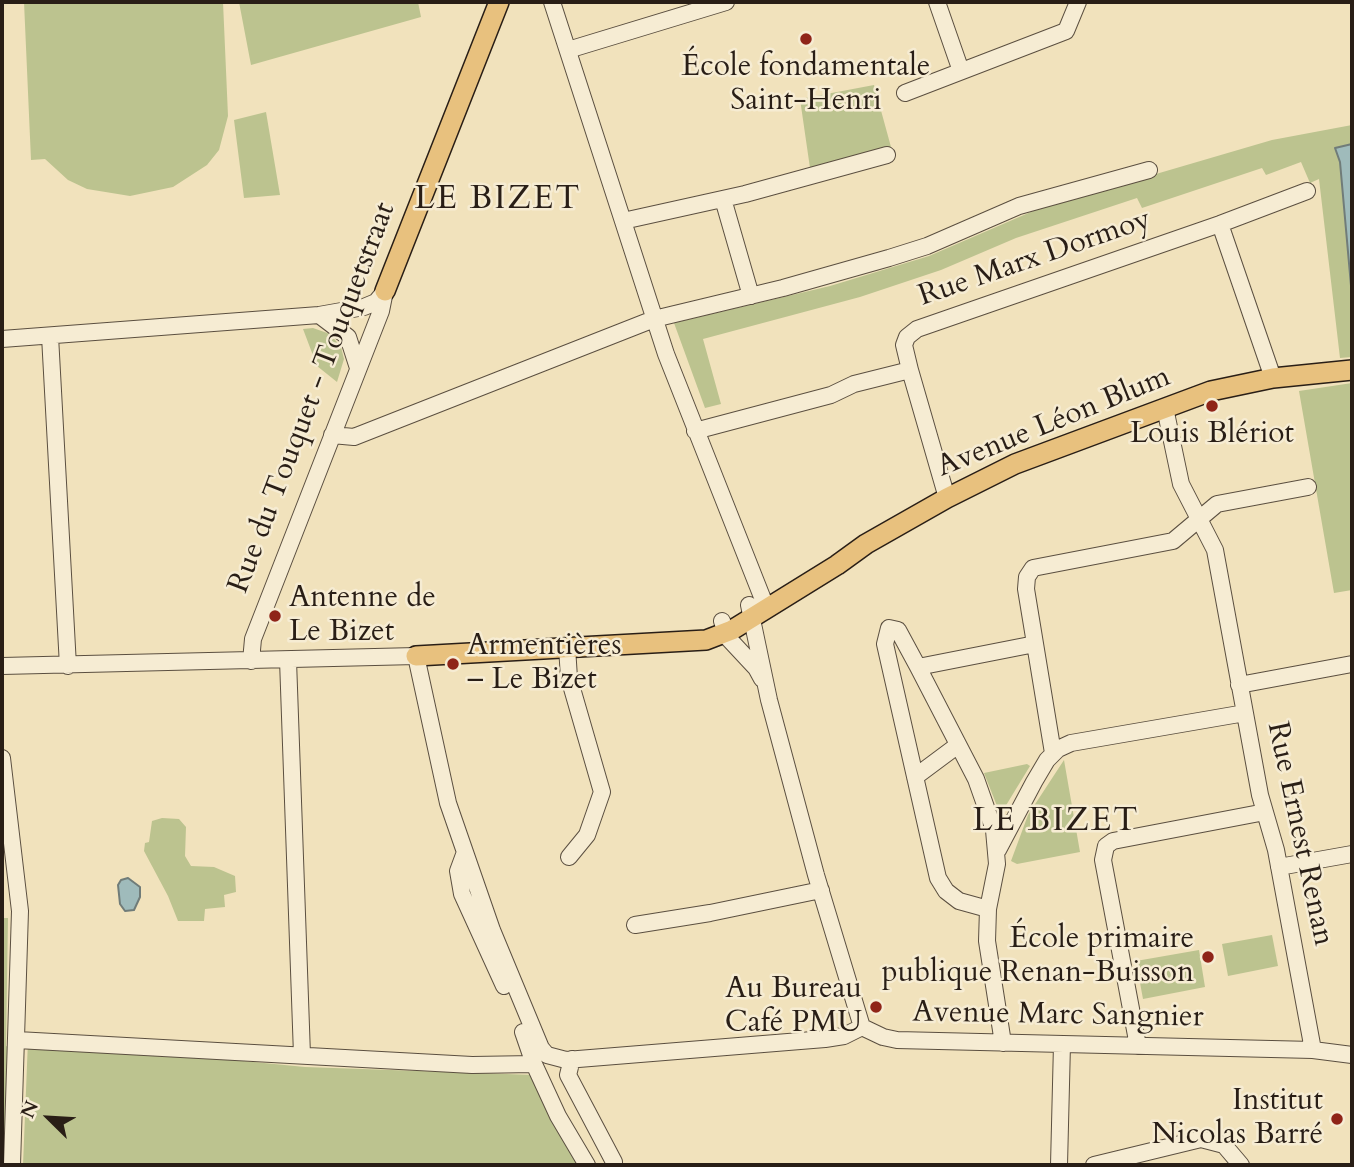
<!DOCTYPE html>
<html>
<head>
<meta charset="utf-8">
<style>
	body { margin:0 }
	#map { position:relative; width:1354px; height:1167px; overflow:hidden; background:#f1e2bc; font-family:Cardo,serif }
	canvas { display:block }
	.frame { position:absolute; inset:0; border:4px solid #291e16; pointer-events:none }
	.north { position:absolute; left:14px; top:1083px; width:70px; height:70px; -webkit-text-stroke:5px #f6ecd3; paint-order:stroke; rotate:294deg; font-size:19px; font-weight:700; line-height:28px; text-align:center; color:#291e16 }
	.north::after { content:''; display:block; margin:auto; width:24px; height:32px; background:#291e16; clip-path:polygon(50% 0,100% 100%,50% 72%,0 100%) }
</style>
</head>
<body>
<div id="map">
<canvas width="1354" height="1167"></canvas>
<div class="frame"></div>
<div class="north">N</div>
</div>
<script>
const g = document.querySelector('canvas').getContext('2d');
g.lineJoin = 'round';
function paint(path, color) {
  g.fillStyle = color;
  g.fill(path, 'evenodd');
}
function toPath(rows) {
  const path = new Path2D();
  for (const r of rows) {
    path.moveTo(r[0], r[1]);
    for (let i = 2; i < r.length; i += 2) path.lineTo(r[i], r[i + 1]);
  }
  return path;
}
function strokePath(path, color, width, dash) {
  g.strokeStyle = color;
  g.lineWidth = width;
  g.lineCap = dash ? 'butt' : 'round';
  g.setLineDash(dash || []);
  g.stroke(path);
}
function label(font, color, halo, rows, align = 'center') {
  g.font = font + ' Cardo,serif';
  g.lineWidth = 5;
  g.setLineDash([]);
  g.textBaseline = 'middle';
  g.strokeStyle = halo;
  g.fillStyle = color;
  for (const [text, x, y, turn = 0] of rows) {
    g.save();
    g.translate(x, y);
    g.rotate((+turn || 0) * Math.PI / 180);
    g.textAlign = isNaN(turn) ? turn : align;
    if (halo) g.strokeText(text, 0, 0);
    g.fillText(text, 0, 0);
    g.restore();
  }
}
paint(toPath([
	[24,2,223,2,228,116,219,150,207,165,173,187,130,196,87,189,68,180,45,159,31,160],
	[239,2,418,2,421,17,251,65],
	[874,85,891,147,810,168,800,99],
	[266,112,280,195,244,198,234,120],
	[1352,125,1352,357,1340,358,1319,179,1310,183,1301,162,1266,175,1262,168,1142,208,1137,198,1016,238,941,270,860,297,703,339,721,404,705,408,674,323,830,286,929,256,1040,208,1272,140],
	[313,328,330,334,341,347,344,359,337,382,317,366,303,329],
	[1352,383,1352,590,1334,593,1299,391],
	[1064,760,1080,852,1017,864,1011,861,1028,815],
	[1027,764,1030,766,1005,807,997,806,984,773],
	[162,818,179,819,186,827,185,856,191,866,214,867,235,876,236,892,224,895,225,907,205,909,204,921,178,921,168,896,144,851,145,843,149,842,152,821],
	[2,918,8,918,6,1046,12,1048,7,1165,2,1165],
	[1272,935,1278,966,1228,976,1222,944],
	[1199,950,1205,987,1143,999,1136,961],
	[28,1040,305,1067,535,1075,581,1165,23,1165]
]), '#bcc38f');
const water = toPath([
	[1352,144,1352,297,1340,162,1335,148,1352,144],
	[128,878,140,887,140,897,134,910,125,911,120,904,118,885,121,880,128,878]
]);
paint(water, '#9fbbbb');
strokePath(water, '#707c79', 2);
const minor = toPath([
	[552,2,666,354,766,607],
	[937,2,961,71],
	[568,50,726,2],
	[905,93,1066,31,1078,2],
	[723,199,751,296],
	[623,221,745,194,887,155],
	[1220,224,1273,378],
	[319,315,348,337,358,368],
	[50,336,68,666],
	[2,339,319,315,364,307,376,302,385,291],
	[910,370,947,498],
	[1165,408,1181,484,1215,550,1260,795,1276,850,1313,1050],
	[695,431,831,395,854,384,910,370,904,345,907,337,917,329,1220,224,1307,191],
	[332,435,354,437,654,319,783,288,889,258,927,246,1019,206,1149,170],
	[749,605,769,700,816,875,862,1027,883,1037,897,1040,1313,1050,1352,1055],
	[722,621,728,638,756,668,762,679],
	[567,647,569,678,602,792,587,835,569,857],
	[288,660,302,1055],
	[251,661,253,639,381,311,385,291],
	[2,666,416,656,448,803,492,930,541,1048,547,1055,566,1060,825,1039,844,1036,862,1027],
	[918,667,1035,644],
	[1239,685,1352,664],
	[1053,753,1026,589,1027,577,1033,568,1173,541,1217,504,1308,487],
	[2,758,20,911,12,1165],
	[915,777,958,745],
	[998,850,1034,782,1047,760,1058,749,1071,743,1245,713],
	[465,852,458,871,462,894,504,986],
	[1279,867,1352,854],
	[988,909,959,901,946,891,938,878,885,644,889,628,898,630,918,667,976,779,994,830,997,864,988,909,987,941,1003,1043],
	[635,925,710,913,821,890],
	[523,1032,534,1064,558,1116,587,1165],
	[17,1040,472,1065,534,1064],
	[1138,1046,1103,860,1106,846,1113,841,1265,812],
	[572,1059,568,1075,614,1162],
	[1059,1165,1062,1044],
	[1094,1165,1201,1139,1224,1145,1241,1165]
]);
const major = toPath([
	[385,291,499,2],
	[416,656,706,640,732,630,837,565,866,544,947,498,1015,464,1211,391,1273,378,1352,370]
]);
strokePath(minor, '#5b4f40', 18);
strokePath(major, '#291e16', 22);
strokePath(minor, '#f6ecd3', 16);
strokePath(major, '#e8c17e', 19);
for (const [x, y, r, color] of [
	[806,39,7,"#8f2418"],
	[1212,406,7,"#8f2418"],
	[275,616,7,"#8f2418"],
	[453,664,7,"#8f2418"],
	[1208,957,7,"#8f2418"],
	[876,1007,7,"#8f2418"],
	[1337,1119,7,"#8f2418"]
]) {
  const dot = new Path2D();
  dot.arc(x, y, r, 0, 2 * Math.PI);
  g.fillStyle = color;
  g.fill(dot);
  strokePath(dot, '#f6ecd3', 2.5);
}
label('30px', '#291e16', '#f6ecd3', [
	["École fondamentale",806,68,"center"],
	["Saint-Henri",806,102,"center"],
	["Louis Blériot",1212,435,"center"],
	["Antenne de",289,599,"left"],
	["Le Bizet",289,633,"left"],
	["Armentières",467,647,"left"],
	["– Le Bizet",467,681,"left"],
	["École primaire",1194,940],
	["publique Renan-Buisson",1194,974],
	["Au Bureau",862,990],
	["Café PMU",862,1024],
	["Institut",1323,1102],
	["Nicolas Barré",1323,1136]
], 'right');
label('30px', '#291e16', '#f6ecd3', [
	["Rue Marx Dormoy",1035,259,-19],
	["Rue du Touquet - Touquetstraat",313,398,-69],
	["Avenue Léon Blum",1054,423,-22],
	["Rue Ernest Renan",1299,834,78],
	["Avenue Marc Sangnier",1058,1016,1]
]);
g.letterSpacing = '2px';
label('33px', '#291e16', '#f6ecd3', [
	["LE BIZET",498,200],
	["LE BIZET",1056,822]
]);
g.letterSpacing = '0px';
</script>
</body>
</html>
